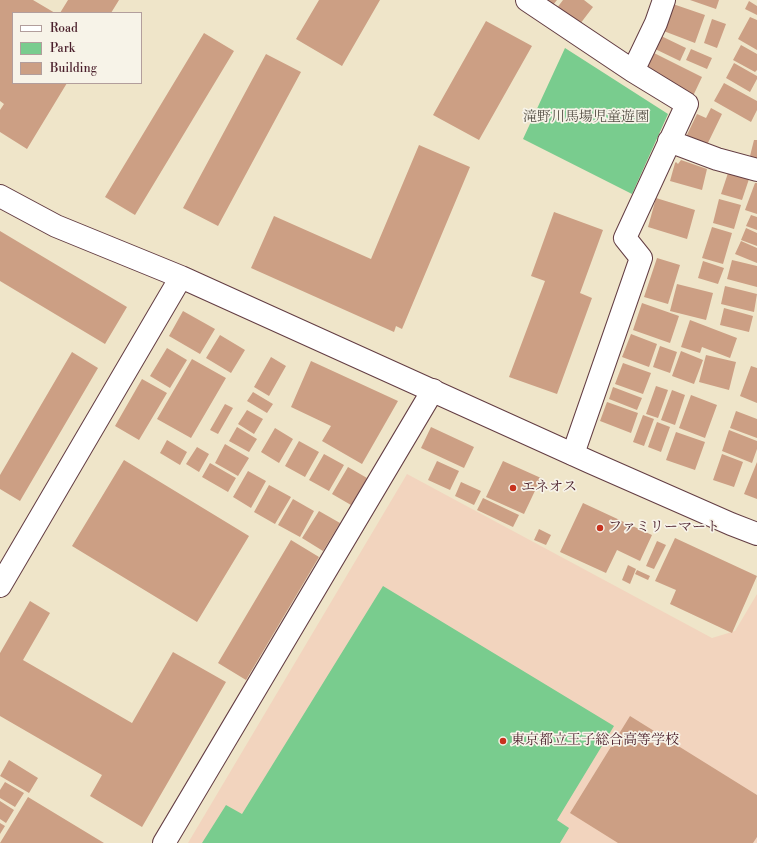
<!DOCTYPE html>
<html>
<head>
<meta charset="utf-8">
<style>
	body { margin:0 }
	#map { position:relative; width:757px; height:843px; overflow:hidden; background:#efe5c9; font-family:"Libre Bodoni",serif }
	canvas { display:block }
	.legend { position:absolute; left:12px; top:12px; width:130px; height:72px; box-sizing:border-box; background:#f7f3e8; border:1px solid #b29e9c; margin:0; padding:5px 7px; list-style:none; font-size:12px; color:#4a1f2b }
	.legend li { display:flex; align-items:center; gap:8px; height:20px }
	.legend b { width:20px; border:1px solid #b29e9c }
</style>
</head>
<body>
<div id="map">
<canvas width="757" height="843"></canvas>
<ul class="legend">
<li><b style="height:5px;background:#fff"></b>Road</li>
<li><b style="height:11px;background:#79cc8e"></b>Park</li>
<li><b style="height:11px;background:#cc9f84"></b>Building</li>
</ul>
</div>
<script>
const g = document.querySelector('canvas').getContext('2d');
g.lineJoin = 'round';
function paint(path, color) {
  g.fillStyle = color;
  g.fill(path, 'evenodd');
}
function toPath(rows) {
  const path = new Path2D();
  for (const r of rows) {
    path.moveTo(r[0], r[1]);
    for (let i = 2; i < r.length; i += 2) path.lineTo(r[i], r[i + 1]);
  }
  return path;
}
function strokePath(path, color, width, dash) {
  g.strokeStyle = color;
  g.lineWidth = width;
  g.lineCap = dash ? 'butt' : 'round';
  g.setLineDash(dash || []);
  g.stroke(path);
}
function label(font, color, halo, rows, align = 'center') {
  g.font = font + ' "Libre Bodoni","Noto Serif JP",serif';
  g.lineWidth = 3.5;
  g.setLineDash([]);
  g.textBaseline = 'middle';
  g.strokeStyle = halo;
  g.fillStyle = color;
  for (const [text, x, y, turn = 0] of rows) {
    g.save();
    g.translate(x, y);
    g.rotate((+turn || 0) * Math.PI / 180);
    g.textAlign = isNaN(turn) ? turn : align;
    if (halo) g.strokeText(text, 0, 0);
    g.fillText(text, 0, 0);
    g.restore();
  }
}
paint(toPath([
	[407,474,712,638,735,631,757,594,757,843,188,843]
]), '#f2d4be');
paint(toPath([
	[565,48,668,114,632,194,523,139],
	[383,586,614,726,557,820,569,828,560,843,202,843,226,805,242,814]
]), '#79cc8e');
paint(toPath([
	[0,0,33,0,55,13,13,13,13,83,67,83,27,149,0,132,0,110,4,104,0,101],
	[68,0,119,0,111,13,60,13],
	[319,0,380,0,342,66,296,39],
	[546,0,557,0,553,5],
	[563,0,584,0,593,7,580,24,557,8],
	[690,0,719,0,716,9],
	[749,1,757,6,757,15,745,9],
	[670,3,705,15,695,43,661,30],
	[750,17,757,20,757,50,738,39],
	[712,19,726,24,717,48,704,43],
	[486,21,532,46,479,140,433,115],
	[204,33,234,51,135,215,105,197],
	[659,35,686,48,680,61,653,48],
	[741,45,757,54,757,70,755,72,733,60],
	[691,49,712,58,707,69,686,60],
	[650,51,702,77,693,96,640,70],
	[266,54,301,72,218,226,183,208],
	[734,63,757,76,757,79,750,92,726,78],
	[724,83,757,101,757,110,751,122,714,101],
	[711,108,722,114,705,149,685,139,697,114,706,118],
	[754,140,757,140,757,161,750,160,750,156],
	[419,145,470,167,402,329,396,326,394,332,251,268,274,216,371,259],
	[681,160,707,169,702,190,670,181,675,163,676,162,678,164],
	[728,173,749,179,742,200,721,194],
	[755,183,757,183,757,214,745,210],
	[656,198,695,210,687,239,648,227],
	[719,199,741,205,734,229,713,223],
	[554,212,603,230,580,293,592,298,557,394,509,377,545,281,531,276],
	[751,215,757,217,757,230,746,226],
	[712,227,732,233,723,264,702,258],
	[746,228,757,233,757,246,741,240],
	[0,231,127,307,105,344,0,281],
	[741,241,757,248,757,263,735,254],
	[657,258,680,265,668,304,644,297],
	[732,260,757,266,757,287,727,279],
	[703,261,724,268,718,284,698,278],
	[677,284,713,293,706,320,670,311],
	[725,286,757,294,754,312,721,304],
	[642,303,679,316,670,343,633,330],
	[724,308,753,316,749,332,720,325],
	[183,311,215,329,200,354,169,336],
	[690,320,737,338,730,358,702,347,700,353,681,347],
	[631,334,657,344,649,367,622,357],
	[220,335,245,350,231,373,206,358],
	[660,346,677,352,670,373,653,367],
	[167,348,187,360,170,388,150,376],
	[681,351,703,360,694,384,672,376],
	[72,352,98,368,20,501,0,489,0,475],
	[706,355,736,362,729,390,699,382],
	[271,357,286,366,269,396,254,387],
	[192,359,226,378,191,438,157,419],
	[311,361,398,401,362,464,322,441,331,426,291,407],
	[623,363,651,373,643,394,615,384],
	[751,366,757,368,757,403,740,396],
	[142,379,167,393,139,440,115,426],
	[656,386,668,390,658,418,646,414],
	[613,387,642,398,637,410,609,399],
	[672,390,685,395,675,425,661,420],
	[253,392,273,404,267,413,247,401],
	[691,395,717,405,705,438,679,428],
	[607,402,638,413,631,433,600,421],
	[225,404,233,408,218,434,210,430],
	[247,410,263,419,254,434,238,424],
	[736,411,757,419,757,438,730,428],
	[643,415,654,419,644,446,633,442],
	[657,422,670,427,661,452,648,447],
	[237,427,257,439,249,452,229,441],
	[431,427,474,447,464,468,421,448],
	[275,428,293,439,279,463,261,452],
	[729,430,757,441,757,449,752,463,722,451],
	[676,432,705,442,695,470,666,460],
	[167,440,187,452,180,465,160,453],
	[299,441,319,452,305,477,285,466],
	[225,444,249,458,238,476,215,463],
	[197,447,209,454,199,472,186,464],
	[324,454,344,465,329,491,309,480],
	[722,454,743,462,734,487,713,480],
	[124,460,249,536,197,622,72,546],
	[437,461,459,471,450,490,428,480],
	[503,461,541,478,524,514,486,497],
	[757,462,757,499,744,494],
	[210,463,236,478,228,492,202,477],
	[348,467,367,478,351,505,332,494],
	[248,471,266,481,251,508,233,497],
	[461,482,481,491,474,505,455,496],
	[269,485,291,497,275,524,254,512],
	[483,498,519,515,513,527,477,510],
	[293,499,314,511,300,537,278,525],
	[583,503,652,535,640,561,617,550,606,573,560,552],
	[319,511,340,523,323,551,302,538],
	[539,529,551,535,546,545,534,540],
	[675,538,757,576,732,633,670,604,676,590,655,581],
	[291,540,319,557,246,680,218,663],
	[657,541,666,545,654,569,646,566],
	[628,565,636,569,630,584,622,580],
	[637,570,650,576,648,580,635,574],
	[30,601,50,613,23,660,132,723,173,652,226,682,142,827,90,796,102,775,0,716,0,653],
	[630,716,757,795,757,837,753,843,618,843,570,813],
	[9,760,38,778,29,793,0,776],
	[5,782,24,793,15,807,0,798,0,790],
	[28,797,104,843,0,843],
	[0,801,14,810,6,823,0,819],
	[0,823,5,826,0,834]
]), '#cc9f84');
const minor = toPath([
	[527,0,633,71,687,104,625,238,641,258,573,454],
	[633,71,656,23,664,0],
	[669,141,717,159,757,170],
	[164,843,433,390]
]);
const tertiary = toPath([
	[0,196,56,226,181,277,590,462,731,524,757,534],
	[0,586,181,277]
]);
strokePath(minor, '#633d43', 24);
strokePath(tertiary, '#633d43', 24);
strokePath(minor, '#fff', 22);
strokePath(tertiary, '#fff', 22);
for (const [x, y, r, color] of [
	[513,488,4,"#c8321e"],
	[600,528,4,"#c8321e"],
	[503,741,4,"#c8321e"]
]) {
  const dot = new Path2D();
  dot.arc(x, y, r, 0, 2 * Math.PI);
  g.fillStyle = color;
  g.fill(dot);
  strokePath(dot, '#f7f3e8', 1.5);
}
label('14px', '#585349', '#f7f3e8', [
	["滝野川馬場児童遊園",586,118]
]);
label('14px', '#4a1f2b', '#f7f3e8', [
	["エネオス",521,488],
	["ファミリーマート",608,528],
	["東京都立王子総合高等学校",511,741]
], 'left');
</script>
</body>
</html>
